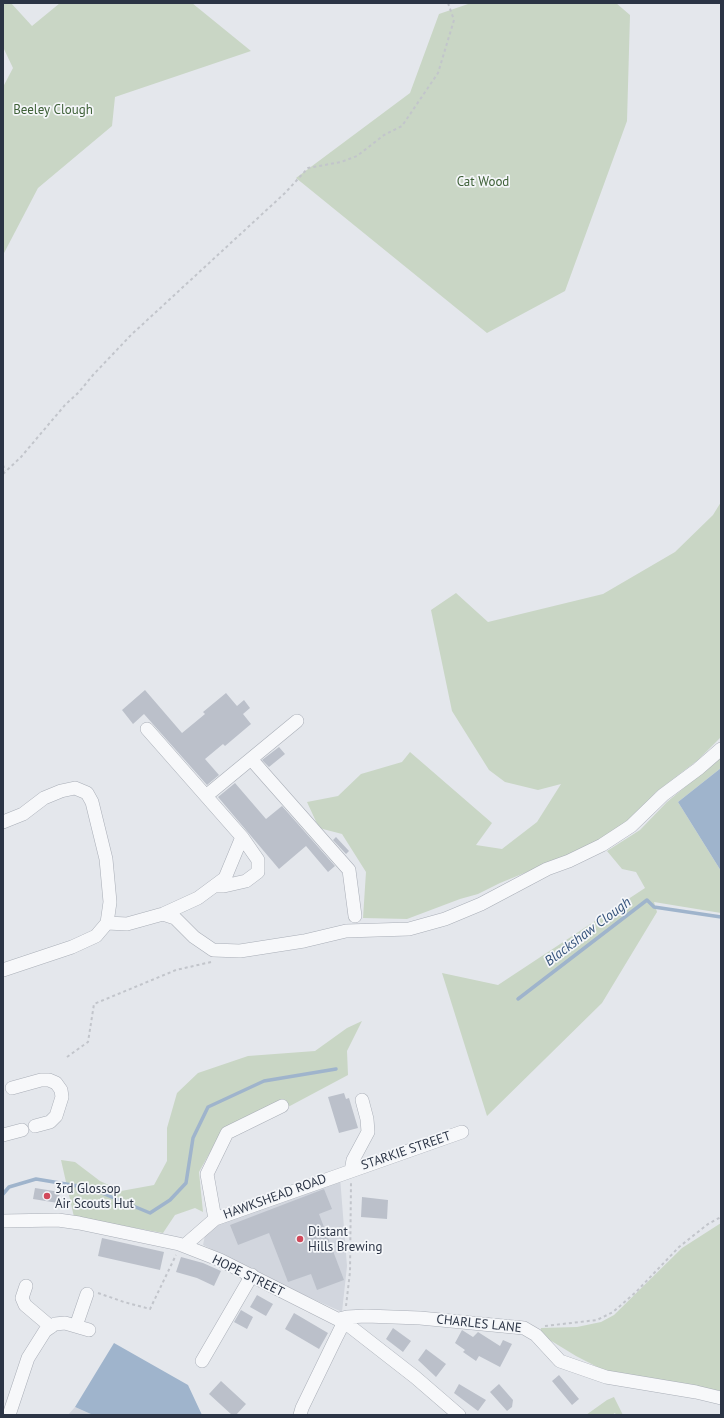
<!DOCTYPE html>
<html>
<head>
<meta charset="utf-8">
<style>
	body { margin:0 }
	#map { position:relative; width:724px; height:1418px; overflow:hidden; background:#e4e7ec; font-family:"PT Sans",sans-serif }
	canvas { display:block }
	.frame { position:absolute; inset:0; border:4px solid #2b3445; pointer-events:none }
</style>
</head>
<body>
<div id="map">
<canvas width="724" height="1418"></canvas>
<div class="frame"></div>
</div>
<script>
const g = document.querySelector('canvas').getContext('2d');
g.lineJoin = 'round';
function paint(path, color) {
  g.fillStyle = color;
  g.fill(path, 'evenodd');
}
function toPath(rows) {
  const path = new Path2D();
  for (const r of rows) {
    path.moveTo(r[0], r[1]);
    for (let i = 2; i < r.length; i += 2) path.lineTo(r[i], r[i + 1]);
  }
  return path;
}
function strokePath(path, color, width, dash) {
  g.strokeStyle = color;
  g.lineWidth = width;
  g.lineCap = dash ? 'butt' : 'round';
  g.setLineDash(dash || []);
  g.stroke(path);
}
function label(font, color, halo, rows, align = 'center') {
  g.font = font + ' "PT Sans",sans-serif';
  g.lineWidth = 3.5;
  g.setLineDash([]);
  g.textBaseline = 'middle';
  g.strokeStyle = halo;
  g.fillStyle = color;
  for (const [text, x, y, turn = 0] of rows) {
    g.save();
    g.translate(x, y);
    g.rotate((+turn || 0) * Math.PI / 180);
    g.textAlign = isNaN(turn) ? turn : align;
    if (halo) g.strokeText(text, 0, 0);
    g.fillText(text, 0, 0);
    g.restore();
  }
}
paint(toPath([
	[340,1177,347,1266,342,1312,284,1286,203,1245,205,1235,225,1219],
	[75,1407,93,1415,68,1415]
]), '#d2d6de');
paint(toPath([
	[3,3,11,3,32,26,60,3,192,3,251,51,115,97,112,126,38,188,3,255,3,87,13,68,3,47],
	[471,3,616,3,630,15,627,121,565,291,487,333,296,178,410,93,439,14],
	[721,502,721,737,698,760,656,792,636,814,601,840,566,856,500,883,478,894,460,899,407,919,363,918,366,872,342,834,319,828,307,802,338,796,361,774,402,762,410,752,492,823,476,845,502,849,537,822,561,784,538,790,505,782,489,770,452,711,431,610,456,593,488,622,603,594,675,552,713,515],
	[721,757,721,768,678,802,721,871,721,913,654,902,657,912,602,1003,487,1116,442,973,498,985,645,888,636,872,622,869,607,851,640,830,667,802],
	[362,1021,347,1051,348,1075,288,1107,285,1100,222,1131,199,1172,203,1212,195,1208,175,1215,163,1233,74,1217,61,1160,75,1162,100,1181,121,1191,154,1185,167,1161,167,1128,177,1093,198,1073,248,1056,315,1051,347,1028],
	[721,1223,721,1391,607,1372,576,1356,540,1334,541,1328,577,1327,601,1322,614,1315,682,1248],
	[614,1397,623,1415,616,1415,615,1413,612,1415,586,1415,607,1400]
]), '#c9d6c5');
paint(toPath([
	[721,768,721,871,678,802],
	[114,1343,188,1385,202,1415,93,1415,75,1407]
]), '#9fb4cc');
strokePath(toPath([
	[518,999,647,900,654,907,721,917],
	[3,1194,9,1187,36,1179,90,1188,150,1213,170,1200,186,1183,193,1138,208,1107,264,1081,336,1069]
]), '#9fb4cc', 3.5);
paint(toPath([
	[145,690,182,733,205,714,203,712,226,693,237,706,244,700,250,708,243,714,251,724,225,746,223,744,205,759,219,775,207,785,144,714,133,724,122,710],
	[279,747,285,754,269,767,262,760],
	[235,783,266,819,282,806,335,866,328,872,306,846,279,869,218,797],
	[336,837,349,851,346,854,333,840],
	[344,1093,346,1099,349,1098,358,1128,339,1133,328,1097],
	[35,1188,60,1192,58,1203,33,1199],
	[324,1189,332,1209,319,1214,344,1280,317,1290,311,1274,288,1282,269,1233,238,1245,230,1225],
	[362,1197,388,1200,387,1219,361,1217],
	[102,1238,164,1252,160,1270,98,1256],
	[181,1257,203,1263,221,1271,214,1286,197,1278,176,1272],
	[257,1295,273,1304,266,1316,250,1307],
	[241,1310,253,1317,247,1329,234,1322],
	[294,1313,328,1333,319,1349,285,1329],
	[393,1328,411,1341,403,1352,386,1339],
	[462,1330,473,1337,478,1332,500,1346,503,1340,512,1344,500,1367,479,1356,476,1361,463,1352,465,1350,455,1343],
	[426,1349,446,1364,436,1377,418,1360],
	[559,1375,579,1399,572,1405,552,1381],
	[221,1381,246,1404,236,1415,232,1415,209,1394],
	[459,1384,486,1400,478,1411,454,1393],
	[499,1384,513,1400,512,1407,507,1411,490,1392]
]), '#bbc0ca');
const minor = toPath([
	[251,759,349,870,355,916],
	[206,796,297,721],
	[3,822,23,814,44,798,61,791,75,788,87,793,92,802,106,859,110,902,107,923],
	[215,886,224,886,246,881,258,872,258,860,242,837],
	[163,914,175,918,194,937,213,950,240,951,304,941,346,931,409,929,445,919,481,904,547,869,569,861,602,845,631,826,663,795,698,769,721,749],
	[3,970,72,947,96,936,107,923,127,924,163,914,198,898,225,878,242,837,147,729],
	[12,1088,41,1080,49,1080,56,1083,61,1090,62,1097,56,1116,50,1122,35,1126],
	[3,1135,22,1130],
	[351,1171,353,1160,368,1132,367,1119,362,1100],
	[215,1219,207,1174,227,1133,282,1106],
	[3,1221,58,1220,79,1223,179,1244,220,1260,347,1324,415,1377,459,1415],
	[184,1246,215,1219,462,1132],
	[26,1286,22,1298,25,1305,51,1327],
	[339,1319,347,1317,366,1316,420,1318,524,1328,536,1335,560,1361,606,1377,696,1392,721,1398],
	[76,1326,87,1294],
	[202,1361,252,1275],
	[9,1415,28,1358,45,1331,55,1324,65,1323,89,1330],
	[300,1415,302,1408,336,1338,341,1328,347,1324]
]);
strokePath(minor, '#a9aeb7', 14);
strokePath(toPath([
	[3,465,5,471],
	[3,474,21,457,65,405,79,392,93,375,131,335,285,193,308,168,341,162,357,156,384,135,402,126,438,73,454,20,448,3],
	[67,1057,88,1042,94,1004,176,970,211,962],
	[98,1293,124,1302,150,1309,176,1255],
	[346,1306,350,1272,351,1183],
	[545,1326,597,1320,613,1312,636,1292,679,1247,708,1224,721,1217]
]), '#c2c5cb', 2, [3, 3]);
strokePath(minor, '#f7f8fa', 13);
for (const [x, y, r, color] of [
	[47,1196,4,"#d1495b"],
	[300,1239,4,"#d1495b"]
]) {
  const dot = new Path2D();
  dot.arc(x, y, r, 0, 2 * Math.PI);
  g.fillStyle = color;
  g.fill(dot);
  strokePath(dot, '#f4f6f9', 1.5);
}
label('13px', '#3f6138', '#f4f6f9', [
	["Beeley Clough",53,110],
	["Cat Wood",483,182]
]);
label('13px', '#2b3445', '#f4f6f9', [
	["STARKIE STREET",406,1151,-19],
	["HAWKSHEAD ROAD",275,1197,-20],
	["HOPE STREET",248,1276,26],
	["CHARLES LANE",479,1324,6]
]);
label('13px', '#2b3445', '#f4f6f9', [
	["3rd Glossop",55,1189],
	["Air Scouts Hut",55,1204],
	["Distant",308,1232],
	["Hills Brewing",308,1247]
], 'left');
label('italic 14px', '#34527a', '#f4f6f9', [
	["Blackshaw Clough",588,932,-37]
]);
</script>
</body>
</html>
